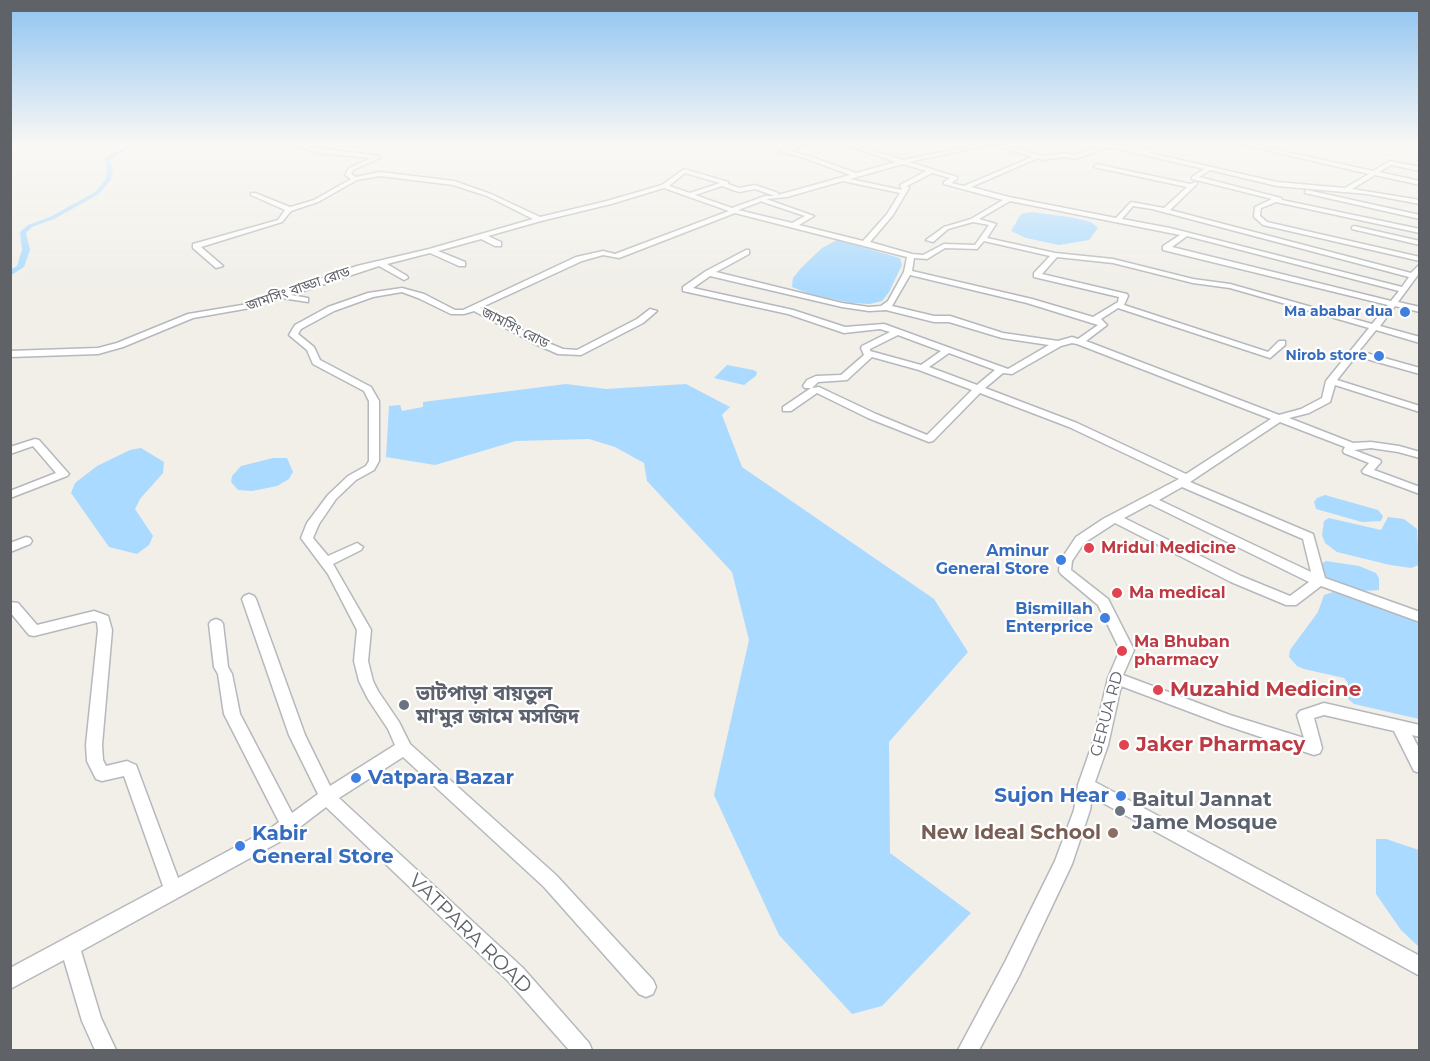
<!DOCTYPE html>
<html>
<head>
<meta charset="utf-8">
<style>
	body { margin:0 }
	#map { position:relative; width:1430px; height:1061px; overflow:hidden; background:#f1efe8; font-family:Montserrat,sans-serif }
	canvas { display:block }
	.frame { position:absolute; inset:0; border:12px solid #5f6368; pointer-events:none }
</style>
</head>
<body>
<div id="map">
<canvas width="1430" height="1061"></canvas>
<div class="frame"></div>
</div>
<script>
const g = document.querySelector('canvas').getContext('2d');
g.lineJoin = 'round';
function paint(path, color) {
  g.fillStyle = color;
  g.fill(path, 'evenodd');
}
function toPath(rows) {
  const path = new Path2D();
  for (const r of rows) {
    path.moveTo(r[0], r[1]);
    for (let i = 2; i < r.length; i += 2) path.lineTo(r[i], r[i + 1]);
  }
  return path;
}
function strokePath(path, color, width, dash) {
  g.strokeStyle = color;
  g.lineWidth = width;
  g.lineCap = dash ? 'butt' : 'round';
  g.setLineDash(dash || []);
  g.stroke(path);
}
function label(font, color, halo, rows, align = 'center') {
  g.font = font + ' Montserrat,"Noto Sans Bengali",sans-serif';
  g.lineWidth = 4.5;
  g.setLineDash([]);
  g.textBaseline = 'middle';
  g.strokeStyle = halo;
  g.fillStyle = color;
  for (const [text, x, y, turn = 0] of rows) {
    g.save();
    g.translate(x, y);
    g.rotate((+turn || 0) * Math.PI / 180);
    g.textAlign = isNaN(turn) ? turn : align;
    if (halo) g.strokeText(text, 0, 0);
    g.fillText(text, 0, 0);
    g.restore();
  }
}
paint(toPath([
	[1032,212,1075,218,1091,222,1098,228,1089,240,1059,245,1026,238,1011,231,1021,214],
	[837,240,900,258,902,265,889,292,882,301,870,304,851,303,810,294,792,287,793,278,801,268,822,248],
	[727,365,753,370,757,372,756,376,744,385,714,378],
	[566,384,606,389,686,384,730,407,722,415,742,467,934,599,968,652,889,742,890,853,971,913,882,1006,852,1014,779,935,714,795,749,640,732,572,647,481,644,463,615,447,589,439,516,441,435,465,386,457,389,406,400,405,402,411,423,407,423,402],
	[141,448,164,462,163,473,140,499,135,509,153,536,149,545,137,554,109,547,71,493,75,483,97,466,130,450],
	[273,458,287,458,293,472,289,479,277,486,252,491,238,490,231,482,232,476,241,466],
	[1325,495,1378,510,1383,516,1381,521,1362,522,1316,509,1314,502,1317,498],
	[1388,517,1404,519,1417,529,1419,565,1411,568,1390,565,1337,552,1325,543,1322,535,1324,521,1329,518,1381,530],
	[1326,561,1359,566,1376,573,1379,578,1379,590,1363,591,1326,577,1320,571,1321,564],
	[1333,592,1361,600,1419,623,1419,719,1354,704,1346,697,1348,683,1344,678,1304,669,1297,666,1289,657,1290,650,1318,612,1324,595],
	[1376,839,1386,839,1419,850,1419,947,1401,930,1376,894]
]), '#aadaff');
paint(toPath([
	[127,145,134,145,110,160,113,168,111,180,99,194,54,219,32,227,26,233,30,250,24,267,10,276,10,270,17,266,22,250,20,232,28,225,50,217,95,192,105,180,107,168,105,158,127,145]
]), '#aadaff');
const minor = toPath([
	[295,145,380,156,380,158,353,170,351,174,356,177,380,172,454,181,491,194,540,217,607,201,662,185,684,169,728,182,728,184,739,188,755,185,778,193,778,195,850,175,805,158,779,151,798,145,808,145,789,151,809,156,856,173,896,162,846,145,855,145,903,160,976,145,989,145,909,162,957,177,957,179,951,183,964,186,1032,157,994,145,1003,145,1043,156,1065,153,1075,155,1104,145,1118,145,1144,151,1158,145,1165,145,1150,153,1277,182,1345,188,1369,174,1244,145,1255,145,1373,171,1390,161,1420,167,1420,171,1391,165,1379,172,1420,181,1420,185,1375,175,1352,189,1420,200,1420,204,1367,194,1277,186,1210,170,1199,177,1281,198,1282,200,1420,229,1420,233,1276,202,1261,208,1260,213,1260,216,1267,222,1420,257,1420,261,1263,225,1254,217,1255,207,1272,199,1192,179,1192,177,1204,169,1110,147,1075,159,1065,157,1043,160,1038,158,971,187,1009,197,1116,218,1131,202,1164,208,1187,187,1094,167,1096,164,1190,184,1197,182,1197,184,1170,210,1411,273,1420,264,1420,272,1398,302,1420,307,1420,312,1395,306,1380,326,1420,337,1420,343,1376,330,1359,351,1420,368,1420,374,1356,356,1337,380,1420,406,1420,412,1335,385,1330,402,1309,413,1289,418,1353,443,1371,442,1399,446,1420,452,1420,458,1398,452,1371,448,1354,450,1380,460,1381,462,1374,470,1420,487,1420,494,1363,473,1362,471,1369,463,1344,453,1343,451,1345,447,1280,422,1190,482,1313,534,1325,578,1420,612,1420,622,1321,586,1296,605,1286,605,1231,582,1115,523,1084,543,1072,561,1071,570,1108,599,1134,650,1123,675,1230,715,1304,738,1297,715,1300,711,1324,703,1420,725,1420,737,1412,735,1420,750,1420,773,1414,771,1394,731,1324,715,1314,718,1322,748,1320,753,1314,755,1222,724,1121,686,1108,745,1095,782,1420,956,1420,976,1092,797,1090,810,1072,864,1019,976,979,1050,958,1050,1005,962,1055,861,1074,810,1078,785,1092,745,1108,678,1120,650,1098,605,1061,574,1059,571,1060,561,1076,537,1103,519,1179,479,1069,427,980,393,933,441,929,442,868,418,817,393,791,411,783,411,783,407,811,388,805,388,803,386,807,380,816,376,841,375,864,355,861,348,862,346,890,332,880,329,844,333,788,314,683,291,683,287,706,271,746,250,749,250,749,254,716,272,842,303,869,307,881,306,888,301,904,272,907,257,735,213,619,258,603,255,582,261,480,308,541,340,563,349,577,350,637,319,650,309,657,311,643,323,581,355,558,354,535,344,474,311,464,314,451,314,418,298,402,292,373,297,334,311,301,329,298,334,314,347,320,360,371,387,379,401,379,461,374,470,356,480,336,499,319,524,313,538,328,556,357,543,363,547,361,550,333,564,371,630,368,661,373,681,378,691,399,722,410,744,556,875,653,980,656,987,653,994,646,997,639,994,544,887,403,757,339,798,523,968,589,1043,592,1050,569,1050,509,982,326,807,283,840,81,951,101,1018,116,1050,95,1050,82,1021,64,960,10,989,10,968,163,886,124,776,102,781,96,779,87,761,86,745,98,630,97,622,94,621,34,636,29,635,10,612,10,602,18,603,37,625,94,611,108,616,112,630,102,745,103,760,106,766,127,761,136,765,178,878,271,828,279,822,224,714,218,674,214,667,209,624,211,621,216,619,221,621,223,624,228,667,232,674,240,714,292,813,318,794,289,735,242,599,244,596,249,594,254,596,256,599,305,735,330,786,395,745,388,729,368,699,359,681,354,661,357,630,328,574,301,538,307,523,328,495,348,476,366,466,369,461,369,401,364,391,313,364,307,350,289,335,295,325,328,307,368,293,402,288,424,294,455,310,463,310,576,257,603,251,615,254,729,211,664,188,611,204,541,221,488,236,501,242,501,246,495,246,481,239,438,251,465,262,465,266,459,266,430,253,387,264,407,276,408,278,404,280,379,266,291,295,308,298,308,302,282,298,250,308,193,318,123,347,98,354,10,357,10,351,98,348,117,343,188,314,248,304,357,266,429,249,533,219,487,196,453,185,380,176,357,180,318,202,291,211,282,222,201,247,223,266,216,268,193,248,193,244,278,220,285,210,251,195,251,193,255,193,290,207,294,206,314,200,351,179,345,175,349,168,371,158,317,153,295,145],
	[903,164,926,171,900,185,902,190,850,179,903,164],
	[685,173,720,183,690,193,669,186,685,173],
	[932,173,950,178,944,182,944,184,1003,200,971,219,944,227,926,240,933,242,948,229,973,222,989,225,975,245,944,244,923,255,912,254,870,242,893,215,909,188,907,186,932,173],
	[843,181,900,193,887,214,863,241,799,225,814,216,766,199,787,197,843,181],
	[722,186,739,192,755,189,775,196,765,196,732,208,695,195,722,186],
	[762,201,763,202,805,216,792,223,738,210,762,201],
	[1010,201,1180,235,1163,246,1163,250,1388,305,1372,324,1230,284,1193,279,1113,259,1055,253,987,238,996,224,979,219,1010,201],
	[1133,206,1152,209,1409,277,1402,287,1170,228,1122,219,1133,206],
	[1187,236,1399,291,1391,301,1172,247,1187,236],
	[984,241,1050,256,1034,273,1034,277,1119,297,1118,302,1093,317,1032,299,912,271,914,258,927,259,945,248,977,249,984,241],
	[1057,257,1113,263,1193,283,1230,288,1369,328,1326,381,1322,398,1301,409,1279,415,1086,341,1107,325,1101,319,1118,308,1270,358,1285,345,1285,341,1279,341,1268,352,1124,305,1128,296,1127,294,1042,274,1057,257],
	[910,275,1027,303,1098,325,1078,339,1072,337,1058,341,1003,333,950,316,934,316,892,306,910,275],
	[710,276,842,307,869,311,886,310,934,322,949,322,1002,338,1049,345,1008,369,884,324,845,327,793,310,693,288,710,276],
	[898,335,941,351,921,365,870,351,870,349,898,335],
	[1072,343,1077,344,1271,419,1186,474,1077,423,985,388,1003,373,1012,374,1061,346,1072,343],
	[949,353,995,370,977,385,929,367,949,353],
	[872,357,919,370,972,390,927,435,876,414,819,387,812,388,818,382,847,380,872,357],
	[1182,487,1303,539,1311,572,1159,500,1182,487],
	[1150,504,1309,582,1290,596,1241,576,1124,518,1150,504],
	[1057,145,1074,145,1072,147,1057,145],
	[1307,190,1420,215,1420,219,1305,193,1305,191,1307,190],
	[1354,226,1420,241,1420,245,1352,229,1352,227,1354,226],
	[35,439,39,440,69,474,67,476,10,498,10,491,56,473,33,446,10,454,10,447,35,439],
	[26,537,30,538,32,541,30,544,10,552,10,543,26,537]
]);
strokePath(minor, '#b5b8bc', 3);
paint(minor, '#fff');
const sky = g.createLinearGradient(0, 0, 0, 294);
sky.addColorStop(0, '#8fc3f1');
sky.addColorStop(0.49, '#f9f8f5');
sky.addColorStop(1, '#f9f8f500');
g.fillStyle = sky;
g.fillRect(0, 0, 1430, 294);
for (const [x, y, r, color] of [
	[1405,312,6,"#3f7fe0"],
	[1379,356,6,"#3f7fe0"],
	[1089,548,6,"#e0444e"],
	[1061,560,6,"#3f7fe0"],
	[1117,593,6,"#e0444e"],
	[1105,618,6,"#3f7fe0"],
	[1122,651,6,"#e0444e"],
	[1158,690,6,"#e0444e"],
	[404,705,6,"#6b7280"],
	[1124,745,6,"#e0444e"],
	[356,778,6,"#3f7fe0"],
	[1121,796,6,"#3f7fe0"],
	[1120,811,6,"#6b7280"],
	[1113,833,6,"#8d6e63"],
	[240,846,6,"#3f7fe0"]
]) {
  const dot = new Path2D();
  dot.arc(x, y, r, 0, 2 * Math.PI);
  g.fillStyle = color;
  g.fill(dot);
  strokePath(dot, '#fff', 2);
}
label('14px', '#5f6368', '#fff', [
	["জামসিং বাড্ডা রোড",298,289,-19],
	["জামসিং রোড",515,328,27]
]);
label('bold 14px', '#366cbe', '#fff', [
	["Ma ababar dua",1393,312],
	["Nirob store",1367,356]
], 'right');
label('bold 16px', '#be3a42', '#fff', [
	["Mridul Medicine",1101,548],
	["Ma medical",1129,593],
	["Ma Bhuban",1134,642],
	["pharmacy",1134,660]
], 'left');
label('bold 16px', '#366cbe', '#fff', [
	["Aminur",1049,551],
	["General Store",1049,569],
	["Bismillah",1093,609],
	["Enterprice",1093,627]
], 'right');
label('16px', '#5f6368', '#fff', [
	["GERUA RD",1107,714,-75]
]);
label('bold 20px', '#be3a42', '#fff', [
	["Muzahid Medicine",1170,690],
	["Jaker Pharmacy",1136,745]
], 'left');
label('bold 20px', '#5b616d', '#fff', [
	["ভাটপাড়া বায়তুল",416,694],
	["মা'মুর জামে মসজিদ",416,717],
	["Baitul Jannat",1132,800],
	["Jame Mosque",1132,823]
], 'left');
label('bold 20px', '#366cbe', '#fff', [
	["Vatpara Bazar",368,778],
	["Sujon Hear",1109,796,"right"],
	["Kabir",252,834],
	["General Store",252,857]
], 'left');
label('bold 20px', '#785e54', '#fff', [
	["New Ideal School",1101,833]
], 'right');
label('20px', '#5f6368', '#fff', [
	["VATPARA ROAD",470,934,44]
]);
</script>
</body>
</html>
